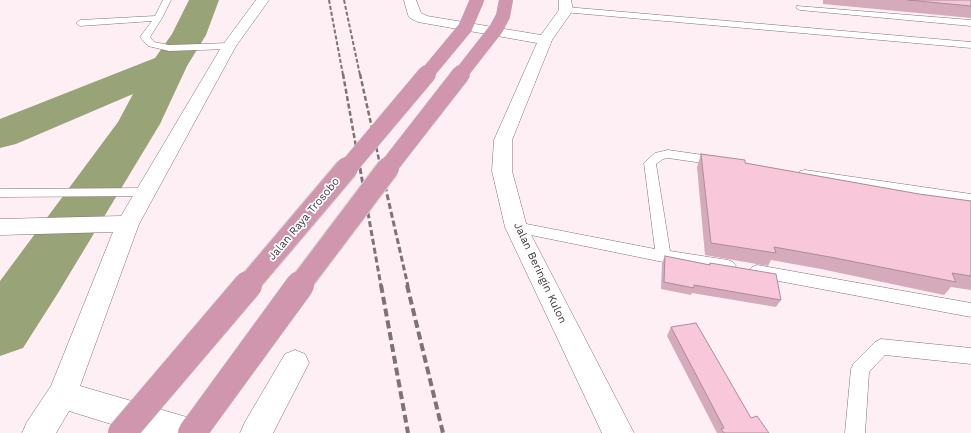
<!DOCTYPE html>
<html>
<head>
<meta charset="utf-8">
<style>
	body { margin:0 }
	canvas { display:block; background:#fdeff4 }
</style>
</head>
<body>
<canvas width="971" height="433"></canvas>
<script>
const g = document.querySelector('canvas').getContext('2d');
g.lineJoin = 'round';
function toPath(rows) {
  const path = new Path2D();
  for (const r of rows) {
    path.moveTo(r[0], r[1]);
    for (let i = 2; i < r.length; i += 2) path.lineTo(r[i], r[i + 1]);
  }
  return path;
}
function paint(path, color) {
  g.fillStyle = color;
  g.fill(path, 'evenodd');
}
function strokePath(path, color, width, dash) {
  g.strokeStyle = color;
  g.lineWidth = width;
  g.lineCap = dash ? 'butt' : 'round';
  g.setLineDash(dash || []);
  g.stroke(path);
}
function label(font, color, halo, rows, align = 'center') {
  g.font = font + ' "Work Sans",sans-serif';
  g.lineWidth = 3.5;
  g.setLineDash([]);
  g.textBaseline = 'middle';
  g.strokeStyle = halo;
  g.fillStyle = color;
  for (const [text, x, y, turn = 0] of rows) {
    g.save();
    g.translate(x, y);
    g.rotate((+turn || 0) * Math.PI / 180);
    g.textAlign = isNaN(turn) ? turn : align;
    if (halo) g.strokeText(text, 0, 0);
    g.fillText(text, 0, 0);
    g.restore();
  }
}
paint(toPath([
	[189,0,219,0,206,35,187,66,160,124,58,293,23,348,0,356,0,281,118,122,133,94,16,144,0,148,0,119,155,58,172,34,189,0]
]), '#98a378');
const service = toPath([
	[163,0,171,0,162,18,150,37,154,42,169,45,229,43,234,46,229,49,169,51,148,46,140,37,152,21,80,26,76,23,80,20,155,16,163,0],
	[797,6,971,20,971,26,800,10,796,8,797,6],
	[566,7,971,42,971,48,563,12,562,10,563,8,566,7],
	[668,150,717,157,721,158,723,161,721,164,717,165,668,158,663,159,656,164,670,251,728,260,733,262,736,266,733,270,728,272,663,262,516,232,511,231,509,227,511,223,516,222,655,249,644,163,655,153,668,150],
	[805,170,971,194,971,204,800,177,799,174,800,171,805,170],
	[148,188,153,189,155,192,153,195,148,196,0,197,0,189,148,188],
	[757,265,971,303,971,317,757,277,752,275,749,271,752,267,757,265],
	[881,339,971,348,971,364,885,355,869,372,865,433,845,433,851,369,854,363,875,342,881,339]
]);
const minor = toPath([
	[256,0,269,0,236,46,139,224,80,386,190,418,201,422,206,433,140,433,69,411,56,433,22,433,27,422,51,386,113,232,0,235,0,219,121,216,222,46,256,0],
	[295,350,305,354,309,363,273,433,240,433,245,422,285,354,295,350]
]);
const tertiary = toPath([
	[404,0,416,0,421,13,427,16,541,35,559,10,559,0,571,0,573,10,552,40,512,140,512,171,527,227,634,433,602,433,505,227,492,171,494,140,537,43,418,22,410,18,408,15,404,0]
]);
strokePath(service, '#857078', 1);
strokePath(minor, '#857078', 1);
strokePath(tertiary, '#857078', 1);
paint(service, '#fff');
paint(minor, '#fff');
paint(tertiary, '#fff');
strokePath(toPath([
	[329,0,343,75],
	[344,0,360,75]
]), '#7d7276', 2, [4, 2]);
strokePath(toPath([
	[343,74,360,169],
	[360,74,381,169]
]), '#7d7276', 2.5, [5, 2.5]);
strokePath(toPath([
	[360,168,381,286],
	[381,168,408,286]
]), '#7d7276', 3, [6, 3]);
strokePath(toPath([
	[381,285,408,433],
	[407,285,443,433]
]), '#7d7276', 4, [8, 4]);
const trunkBridgeFar3 = toPath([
	[426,75,465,28,477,0],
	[460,75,496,29,503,16,506,0]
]);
const trunkBridgeFar2 = toPath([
	[347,169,427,74],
	[387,169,461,74]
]);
const trunkBridgeFar1 = toPath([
	[247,286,347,168],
	[299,286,388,168]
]);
const trunkBridge = toPath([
	[122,433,248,285],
	[192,433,300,285]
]);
strokePath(trunkBridgeFar3, '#d2d0d0', 14, []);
strokePath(trunkBridgeFar2, '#d2d0d0', 19, []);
strokePath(trunkBridgeFar1, '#d2d0d0', 24, []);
strokePath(trunkBridge, '#d2d0d0', 29, []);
strokePath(trunkBridgeFar3, '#d096ae', 14);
strokePath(trunkBridgeFar2, '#d096ae', 18);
strokePath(trunkBridgeFar1, '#d096ae', 22);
strokePath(trunkBridge, '#d096ae', 28);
paint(toPath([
	[823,0,971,0,971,18,823,4],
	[701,154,745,163,919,194,971,201,971,290,951,287,944,295,821,269,771,260,768,266,705,255,697,167],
	[665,256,709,265,710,263,781,300,776,307,692,293,691,295,661,289,662,263],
	[671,327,751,418,769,433,717,433,667,336]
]), '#d5abbb');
const building = toPath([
	[908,0,971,0,971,6,908,0],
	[701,154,745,160,745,163,919,194,971,201,971,276,952,273,956,282,830,257,774,247,776,253,711,243,701,154],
	[665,256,710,265,710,263,776,274,781,300,694,285,694,288,664,282,665,256],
	[696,323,751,418,757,416,769,433,724,433,721,429,724,428,671,327,696,323]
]);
paint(building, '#f8c7d9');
strokePath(building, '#ae8b98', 1);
label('11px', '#433a3d', '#fff', [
	["Jalan Raya Trosobo",304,219,-50],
	["Jalan Beringin Kulon",540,273,65]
]);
</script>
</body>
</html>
